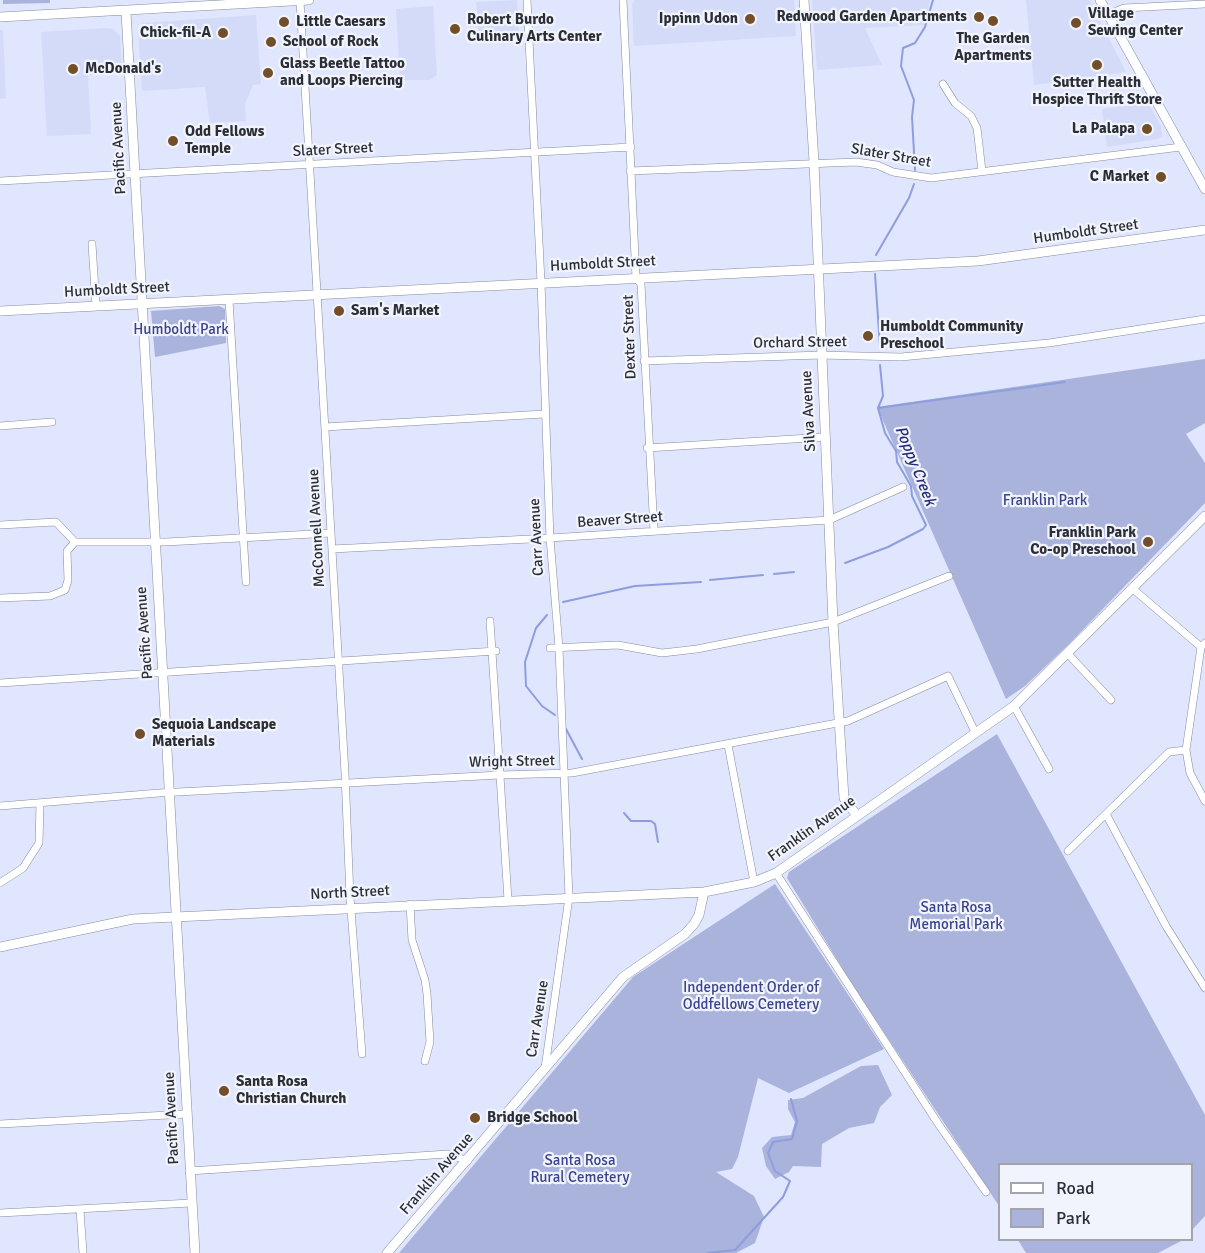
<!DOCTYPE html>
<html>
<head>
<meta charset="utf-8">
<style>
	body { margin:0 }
	#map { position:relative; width:1205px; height:1253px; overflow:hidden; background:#e0e6fd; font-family:Signika,sans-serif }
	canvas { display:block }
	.legend { position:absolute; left:998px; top:1163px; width:195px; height:78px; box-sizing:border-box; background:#f2f4fd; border:2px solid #a3a5ad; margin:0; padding:8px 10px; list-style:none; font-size:18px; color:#2c2e36 }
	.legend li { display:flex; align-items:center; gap:12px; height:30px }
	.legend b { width:30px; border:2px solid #a3a5ad }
</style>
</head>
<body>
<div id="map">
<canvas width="1205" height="1253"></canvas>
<ul class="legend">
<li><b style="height:8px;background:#fff"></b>Road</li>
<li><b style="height:16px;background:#a9b3dc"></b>Park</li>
</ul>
</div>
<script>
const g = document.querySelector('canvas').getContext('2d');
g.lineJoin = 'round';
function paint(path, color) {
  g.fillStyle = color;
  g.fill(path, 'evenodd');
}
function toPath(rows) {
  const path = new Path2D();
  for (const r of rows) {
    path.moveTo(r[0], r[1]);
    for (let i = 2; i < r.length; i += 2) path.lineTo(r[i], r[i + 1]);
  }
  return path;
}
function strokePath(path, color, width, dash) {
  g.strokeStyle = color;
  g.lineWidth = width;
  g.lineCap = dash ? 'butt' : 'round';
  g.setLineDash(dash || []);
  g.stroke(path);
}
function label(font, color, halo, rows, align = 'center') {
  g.font = font + ' Signika,sans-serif';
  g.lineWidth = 4.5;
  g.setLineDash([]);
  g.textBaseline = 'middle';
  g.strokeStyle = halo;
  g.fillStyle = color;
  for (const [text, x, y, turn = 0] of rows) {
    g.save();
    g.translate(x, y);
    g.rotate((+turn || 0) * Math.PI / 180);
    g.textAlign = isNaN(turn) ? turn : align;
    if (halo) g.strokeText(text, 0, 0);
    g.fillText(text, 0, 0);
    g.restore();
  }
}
paint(toPath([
	[517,0,519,39,479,42,476,2],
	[635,0,794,0,796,36,634,46,632,4],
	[812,0,930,0,925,25,865,28,882,65,817,70],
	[1026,0,1089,0,1126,72,1034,85],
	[433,6,437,75,430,80,400,80,396,9],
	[256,15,261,84,253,85,245,104,246,121,210,123,205,87,142,91,138,30,143,23],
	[106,28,113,29,120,36,122,73,88,75,91,134,47,136,41,32],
	[0,30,3,30,6,98,0,99],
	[1148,103,1161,126,1162,136,1158,139,1107,147,1102,109]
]), '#d3dbf8');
paint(toPath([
	[3,0,50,0,50,3,3,4],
	[219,306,225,309,226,343,155,357,151,311],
	[1205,359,1205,423,1186,434,1205,463,1205,503,1069,644,1025,686,1006,699,877,407],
	[997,734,1205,1115,1205,1216,1192,1230,1192,1164,1000,1164,999,1206,852,984,787,878,789,872],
	[775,884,884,1049,789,1093,758,1078,738,1157,732,1169,716,1172,754,1196,764,1217,755,1243,736,1253,399,1253,633,977],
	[878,1065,892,1095,880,1107,874,1123,849,1128,822,1144,821,1167,793,1166,789,1172,775,1179,766,1166,762,1148,772,1137,791,1135,795,1122,788,1109,788,1100,803,1098,861,1066],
	[1018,1240,1183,1240,1158,1253,1026,1253]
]), '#a9b3dc');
strokePath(toPath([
	[915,170,912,117,914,100,901,66,903,48,915,43,925,27,933,0],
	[876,255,909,198,914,184],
	[875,274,880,347],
	[878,408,1065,382],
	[845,563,888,547,923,529,926,525,912,496,911,486,897,462,896,451,885,433,878,408,883,396,880,365],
	[774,574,794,572],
	[710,580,763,575],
	[563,602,635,586,701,582],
	[547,615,536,628,525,662,526,686,542,706,555,715],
	[566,729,582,759],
	[624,813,631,821,651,821,655,824,658,842],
	[708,1253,735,1250,783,1197,790,1181,775,1171,768,1153,773,1142,792,1139,797,1121,791,1099]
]), '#8e9ddd', 2);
const street = toPath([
	[527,0,541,282,550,538,559,648,569,897,545,1068],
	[623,0,636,278,641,284,654,531],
	[300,1,345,773,350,897,362,1054],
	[1107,15,1124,8,1205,4],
	[943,84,955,103,971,116,977,128,982,171],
	[630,171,856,162,877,165,893,172,931,178,1181,147],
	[0,181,631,147],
	[92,244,96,306],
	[229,300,246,582],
	[644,361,821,355,901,357,1049,343,1205,319],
	[0,426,52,422],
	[325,427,544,414],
	[647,448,826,437],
	[0,525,56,522,75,542,166,542,331,533],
	[332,549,550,538,829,520,903,487],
	[1133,589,1201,647],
	[0,598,50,596,65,590,68,580,67,551,75,542],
	[490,621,508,900],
	[1205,643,1201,647,1186,750,1190,773,1205,801],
	[550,648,618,645,662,653,697,649,833,622,949,576],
	[1068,654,1111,700],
	[0,683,496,651],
	[1014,706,1049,769],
	[728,745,754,882],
	[0,806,159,793,500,775,572,773,848,721,948,676,975,732],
	[1106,814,1166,926,1205,988],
	[1068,851,1169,752,1186,750],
	[776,873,939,1125,986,1192],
	[0,883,23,868,39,843,40,804],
	[410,904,412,940,425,980,427,994,430,1042,425,1061],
	[0,1124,187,1114],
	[189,1171,448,1154,468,1161],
	[80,1210,83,1253],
	[0,1213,191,1203]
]);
const secondary = toPath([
	[804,0,814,162,833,622,844,798,857,816],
	[1100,0,1205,189],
	[126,12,195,1253],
	[0,17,309,0],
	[0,311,978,261,1205,230],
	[0,947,133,919,704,892,754,882,776,873,1014,706,1205,516],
	[387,1253,623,977,685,934,694,924,699,915,704,892]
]);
strokePath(street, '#848a9e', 8);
strokePath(secondary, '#848a9e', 10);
strokePath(street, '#fff', 7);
strokePath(secondary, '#fff', 9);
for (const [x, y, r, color] of [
	[979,17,6,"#724e29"],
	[750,19,6,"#724e29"],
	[993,21,6,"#724e29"],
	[284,22,6,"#724e29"],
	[1076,23,6,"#724e29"],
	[455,29,6,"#724e29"],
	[223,33,6,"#724e29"],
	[271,42,6,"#724e29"],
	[1097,65,6,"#724e29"],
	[73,69,6,"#724e29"],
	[268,73,6,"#724e29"],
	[1147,129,6,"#724e29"],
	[173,141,6,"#724e29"],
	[1161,177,6,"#724e29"],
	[339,311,6,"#724e29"],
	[868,336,6,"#724e29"],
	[1148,542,6,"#724e29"],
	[140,734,6,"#724e29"],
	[224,1091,6,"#724e29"],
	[475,1118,6,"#724e29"]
]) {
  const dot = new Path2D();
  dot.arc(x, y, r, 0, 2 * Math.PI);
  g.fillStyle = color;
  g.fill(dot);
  strokePath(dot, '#f2f4fd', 2);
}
label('bold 15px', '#2c2e36', '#f2f4fd', [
	["Village",1088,14],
	["Sewing Center",1088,31],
	["Redwood Garden Apartments",967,17,"right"],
	["Ippinn Udon",738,19,"right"],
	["Robert Burdo",467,20],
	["Culinary Arts Center",467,37],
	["Little Caesars",296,22],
	["Chick-fil-A",211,33,"right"],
	["The Garden",993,39,"center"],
	["Apartments",993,56,"center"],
	["School of Rock",283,42],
	["Glass Beetle Tattoo",280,64],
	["and Loops Piercing",280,81],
	["McDonald's",85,69],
	["Sutter Health",1097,83,"center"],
	["Hospice Thrift Store",1097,100,"center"],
	["La Palapa",1135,129,"right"],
	["Odd Fellows",185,132],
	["Temple",185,149],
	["C Market",1149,177,"right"],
	["Sam's Market",351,311],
	["Humboldt Community",880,327],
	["Preschool",880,344],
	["Franklin Park",1136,533,"right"],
	["Co-op Preschool",1136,550,"right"],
	["Sequoia Landscape",152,725],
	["Materials",152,742],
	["Santa Rosa",236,1082],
	["Christian Church",236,1099],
	["Bridge School",487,1118]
], 'left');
label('15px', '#2c2e36', '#f2f4fd', [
	["Pacific Avenue",119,148,-93],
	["Slater Street",333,150,-3],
	["Slater Street",891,156,10],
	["Humboldt Street",1086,232,-8],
	["Humboldt Street",603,264,-3],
	["Humboldt Street",117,290,-3],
	["Dexter Street",630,337,-92],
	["Orchard Street",800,343,-1],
	["Silva Avenue",809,411,-93],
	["Beaver Street",620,520,-4],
	["McConnell Avenue",317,528,-93],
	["Carr Avenue",537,537,-93],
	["Pacific Avenue",145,633,-94],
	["Wright Street",512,762,-1],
	["Franklin Avenue",812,829,-35],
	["North Street",350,893,-3],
	["Carr Avenue",538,1019,-81],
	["Pacific Avenue",172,1118,-93],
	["Franklin Avenue",437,1174,-49]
]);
label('15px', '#394390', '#f2f4fd', [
	["Humboldt Park",181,330],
	["Franklin Park",1045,501],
	["Santa Rosa",956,908],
	["Memorial Park",956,925],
	["Independent Order of",751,988],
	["Oddfellows Cemetery",751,1005],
	["Santa Rosa",580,1161],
	["Rural Cemetery",580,1178]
]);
label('italic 16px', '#262b76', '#f2f4fd', [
	["Poppy Creek",915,466,68]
]);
</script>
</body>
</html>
